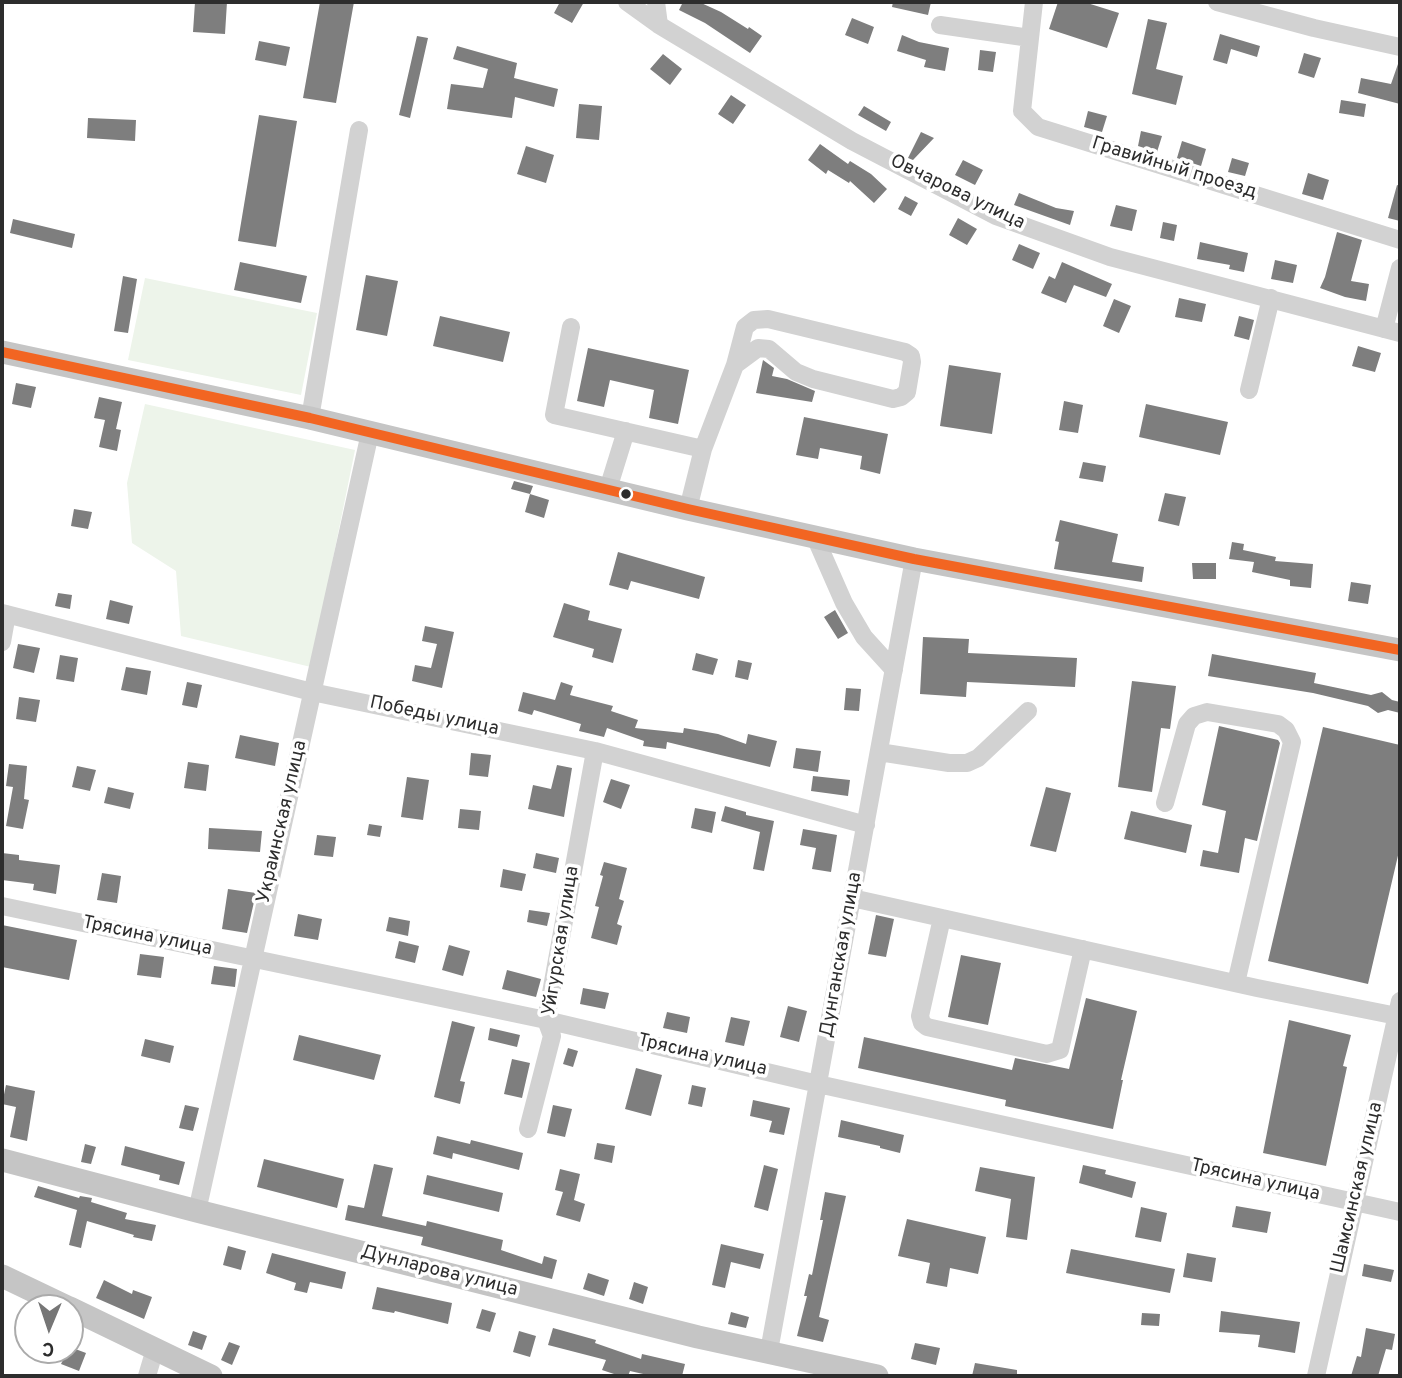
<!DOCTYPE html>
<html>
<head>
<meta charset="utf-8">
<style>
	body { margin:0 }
	#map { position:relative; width:1402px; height:1378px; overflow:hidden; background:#fff; font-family:Overpass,sans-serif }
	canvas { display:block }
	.frame { position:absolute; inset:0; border:4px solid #2d2d2d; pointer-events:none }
	.north { position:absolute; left:14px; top:1294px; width:70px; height:70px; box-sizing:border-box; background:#fff; border:2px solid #ababab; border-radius:50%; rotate:182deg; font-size:19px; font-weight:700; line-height:28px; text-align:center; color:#2d2d2d }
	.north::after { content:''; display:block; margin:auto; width:24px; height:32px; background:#767676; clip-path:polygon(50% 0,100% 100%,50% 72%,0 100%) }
</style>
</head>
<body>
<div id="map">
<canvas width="1402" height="1378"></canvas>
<div class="frame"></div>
<div class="north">С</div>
</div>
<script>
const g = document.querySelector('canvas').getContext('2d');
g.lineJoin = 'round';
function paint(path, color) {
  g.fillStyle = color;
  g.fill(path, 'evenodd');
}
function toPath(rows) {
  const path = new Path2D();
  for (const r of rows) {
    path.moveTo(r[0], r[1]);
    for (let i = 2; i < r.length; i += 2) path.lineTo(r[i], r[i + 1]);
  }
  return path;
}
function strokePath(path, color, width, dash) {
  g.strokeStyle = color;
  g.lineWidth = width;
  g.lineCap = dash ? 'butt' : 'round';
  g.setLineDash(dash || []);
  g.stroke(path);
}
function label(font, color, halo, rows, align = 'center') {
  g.font = font + ' Overpass,sans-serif';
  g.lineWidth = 7;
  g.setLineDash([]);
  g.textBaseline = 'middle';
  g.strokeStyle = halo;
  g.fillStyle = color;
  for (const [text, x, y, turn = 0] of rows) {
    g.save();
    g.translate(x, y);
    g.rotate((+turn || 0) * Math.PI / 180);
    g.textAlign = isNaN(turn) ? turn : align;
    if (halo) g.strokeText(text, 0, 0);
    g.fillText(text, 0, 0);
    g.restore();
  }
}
paint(toPath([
	[145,278,317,313,301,395,128,360],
	[145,404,355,450,311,667,181,636,176,571,132,543,127,483]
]), '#edf4ea');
paint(toPath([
	[195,2,227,2,225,34,193,32],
	[320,2,354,2,336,103,303,98],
	[560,2,584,2,572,23,554,13],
	[683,2,699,2,721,12,748,29,749,27,762,36,750,53,705,23,679,10],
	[893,2,931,2,928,15,892,7],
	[1058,2,1084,2,1119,13,1107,48,1049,29],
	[852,18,874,27,868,44,845,35],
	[1148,19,1167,23,1156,69,1183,76,1176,105,1132,94],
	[1220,34,1260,46,1257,57,1231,49,1227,64,1213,60],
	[902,35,919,42,949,48,945,71,924,67,926,60,897,51],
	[417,36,428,38,410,118,399,115],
	[259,41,290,47,286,66,255,60],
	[457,46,517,63,514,78,558,89,554,107,515,97,512,118,447,109,451,84,483,88,488,69,453,59],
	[980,50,996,52,993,72,978,70],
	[1304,53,1321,58,1314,78,1298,73],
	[663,54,682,69,670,85,650,69],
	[1398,64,1400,64,1400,104,1358,93,1361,78,1391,84],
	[731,95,746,105,733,124,718,114],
	[1341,100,1366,104,1364,117,1339,113],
	[579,104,602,106,599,140,576,138],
	[864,106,891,122,886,131,858,115],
	[1088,111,1107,116,1102,132,1084,127],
	[259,115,297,121,276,247,238,241],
	[88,118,136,120,135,141,87,138],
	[1141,131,1162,136,1157,152,1138,146],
	[921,132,934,138,913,160,908,158],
	[1182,141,1206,149,1201,166,1177,158],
	[820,144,848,164,850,161,871,174,887,189,874,203,850,181,849,183,828,170,826,174,808,160],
	[526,146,554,155,546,183,517,174],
	[1232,158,1249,163,1245,176,1228,172],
	[963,160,983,170,975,185,955,175],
	[1308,173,1329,180,1323,200,1302,194],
	[1397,185,1400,186,1400,221,1388,218],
	[1019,193,1056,208,1074,211,1070,225,1014,205],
	[905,196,918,203,911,216,898,209],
	[1116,205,1137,210,1132,231,1110,226],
	[958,218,977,229,967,245,949,235],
	[13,219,75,234,72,248,10,233],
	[1163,222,1177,225,1174,241,1160,238],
	[1337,232,1362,240,1351,281,1369,284,1366,301,1345,297,1320,288,1325,277],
	[1200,242,1248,253,1244,272,1229,269,1230,265,1197,259],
	[1019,244,1040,253,1033,269,1012,260],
	[1275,260,1297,265,1293,283,1271,279],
	[240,262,307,276,301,303,234,290],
	[1062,262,1112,284,1106,297,1074,285,1066,303,1041,293,1049,276,1055,279],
	[366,275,398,281,387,336,356,330],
	[123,276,137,279,128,333,114,331],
	[1179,298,1206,304,1202,322,1175,317],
	[1114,299,1131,306,1119,333,1103,326],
	[440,316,510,332,503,362,433,346],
	[1239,316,1254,320,1249,340,1234,336],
	[1358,346,1381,353,1375,372,1352,366],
	[588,348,689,370,678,424,649,418,654,390,610,380,604,407,577,401],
	[763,360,774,368,772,376,787,379,815,391,812,402,756,393],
	[949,365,1001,373,992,434,940,426],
	[16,383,36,387,31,408,12,404],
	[99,397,122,402,116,429,121,430,117,451,99,447,105,420,94,418],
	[1064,401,1083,405,1078,433,1059,430],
	[1146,404,1228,422,1220,455,1139,437],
	[804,417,888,434,880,474,860,469,862,456,820,448,818,459,796,455],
	[1083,462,1106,466,1103,482,1079,478],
	[514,481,533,486,530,494,511,489],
	[1165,493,1186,497,1179,526,1158,521],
	[530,494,549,500,544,518,525,512],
	[74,509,92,512,88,529,71,526],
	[1060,520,1118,534,1112,562,1144,567,1142,582,1054,569,1059,542,1055,541],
	[1232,542,1244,544,1243,550,1276,557,1275,561,1313,564,1311,588,1290,586,1290,580,1252,572,1254,562,1229,559],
	[618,552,705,577,699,599,631,581,628,590,609,585],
	[1192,563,1216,563,1216,579,1193,579],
	[1351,582,1371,585,1368,604,1348,601],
	[58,593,72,595,70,609,55,606],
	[110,600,133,606,129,624,106,619],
	[564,603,590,611,588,620,622,629,613,663,592,657,594,649,553,637],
	[835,610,848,633,838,639,824,617],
	[425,626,454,632,442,688,412,681,415,665,431,668,437,644,422,641],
	[923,637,969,639,968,653,1077,658,1075,687,967,682,966,697,920,694],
	[18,644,40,648,34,673,13,668],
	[696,653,718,659,713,675,692,670],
	[1212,654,1316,673,1314,683,1371,695,1382,692,1392,700,1400,702,1400,713,1388,710,1378,713,1368,706,1313,693,1208,676],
	[60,655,78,658,74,682,56,679],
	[738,660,752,663,748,680,735,677],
	[126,667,151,671,147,695,121,690],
	[1132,681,1176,686,1170,729,1161,728,1152,792,1118,787],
	[187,682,202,685,197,708,182,705],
	[561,682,573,686,570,695,613,706,611,711,638,720,635,728,683,733,684,728,718,734,746,744,748,734,777,741,770,767,667,742,666,749,643,746,644,741,607,728,604,737,579,731,581,724,534,710,532,715,518,711,523,692,555,700],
	[846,688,861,689,859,711,844,710],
	[19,697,40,700,36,722,16,719],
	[1219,726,1278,740,1280,743,1257,841,1245,838,1239,873,1200,866,1203,850,1218,853,1226,811,1202,805],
	[1323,727,1400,745,1400,847,1368,984,1268,961],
	[240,735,279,743,275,766,235,758],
	[796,748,821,751,818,772,793,768],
	[471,753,491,755,488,777,469,775],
	[188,762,209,765,206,791,184,788],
	[9,764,27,766,24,799,29,800,23,829,6,826,13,787,6,786],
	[557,765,572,768,564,817,528,809,533,785,551,789],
	[77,766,96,770,90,791,72,787],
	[813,776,850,780,848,796,811,791],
	[407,777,429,780,423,820,401,817],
	[611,779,630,785,621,809,603,802],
	[108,787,134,793,130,809,104,803],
	[1046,787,1071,793,1056,852,1030,846],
	[725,806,746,812,746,815,774,821,764,871,753,869,760,832,721,821],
	[695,808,716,812,712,833,691,828],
	[460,809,481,811,479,830,458,828],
	[1131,811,1192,825,1186,853,1124,839],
	[369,824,382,826,380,837,367,835],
	[209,828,262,831,260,852,208,849],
	[803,829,837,835,831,872,812,869,816,848,800,845],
	[317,835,336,837,333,857,314,855],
	[2,853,19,855,19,860,60,865,56,894,33,890,34,884,2,880],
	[536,853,559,858,556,873,533,868],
	[604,862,627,868,619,899,624,901,617,924,622,926,617,945,591,938,599,907,595,906,603,876,600,875],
	[503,869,526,874,522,891,500,887],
	[102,873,121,876,117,903,97,900],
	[228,889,256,893,247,933,222,929],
	[529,910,550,913,547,926,527,922],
	[298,914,322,919,318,940,294,936],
	[876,915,894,919,886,957,868,954],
	[389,917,410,921,408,936,386,931],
	[2,925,77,940,69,980,2,967],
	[399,941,419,946,415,963,395,958],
	[449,945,470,951,463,976,442,970],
	[140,954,164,957,161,978,137,975],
	[961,955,1001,963,988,1025,948,1017],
	[214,966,237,969,235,987,211,984],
	[507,970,541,979,536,997,502,989],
	[583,988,609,993,605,1009,580,1004],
	[1086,998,1137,1011,1121,1080,1123,1080,1113,1129,1005,1106,1006,1100,858,1068,864,1037,1012,1070,1015,1058,1069,1069],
	[788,1006,807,1011,799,1042,780,1037],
	[667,1012,690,1017,687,1033,663,1028],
	[731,1017,750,1021,744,1046,725,1042],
	[1289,1020,1351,1035,1343,1066,1347,1067,1326,1166,1263,1153],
	[452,1021,475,1027,460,1081,465,1082,460,1104,434,1097],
	[490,1028,520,1035,517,1047,488,1040],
	[299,1035,381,1055,374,1080,293,1060],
	[145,1039,174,1046,170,1063,141,1056],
	[568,1048,578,1051,573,1067,563,1064],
	[512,1059,530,1063,522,1098,504,1094],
	[636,1068,662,1075,651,1116,625,1109],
	[6,1085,35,1091,27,1141,10,1137,16,1107,2,1104],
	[692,1085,706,1088,702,1107,688,1104],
	[753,1100,790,1108,784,1135,769,1132,772,1121,750,1116],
	[185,1105,199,1108,193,1131,179,1128],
	[553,1105,572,1109,565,1137,547,1133],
	[841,1120,904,1135,900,1153,880,1148,880,1146,838,1137],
	[437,1136,470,1144,471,1140,523,1153,519,1170,453,1153,452,1159,433,1154],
	[597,1143,615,1146,612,1163,594,1159],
	[85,1144,96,1147,91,1164,81,1162],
	[125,1146,185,1162,179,1185,159,1180,160,1175,121,1165],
	[264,1159,344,1179,337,1208,257,1187],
	[374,1164,393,1168,382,1216,426,1226,427,1221,503,1240,501,1250,542,1264,544,1256,557,1260,552,1279,421,1245,423,1237,345,1220,348,1205,364,1208],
	[764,1165,778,1169,768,1211,754,1207],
	[1083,1165,1106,1170,1105,1174,1136,1182,1132,1198,1079,1183],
	[980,1167,1035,1177,1027,1240,1006,1237,1011,1199,975,1191],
	[560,1169,580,1174,574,1200,585,1204,580,1222,556,1215,563,1192,555,1190],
	[427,1175,503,1193,499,1212,423,1194],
	[38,1186,79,1198,80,1196,92,1198,91,1202,127,1213,125,1219,156,1225,152,1241,133,1237,134,1235,87,1221,81,1248,69,1245,77,1210,34,1197],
	[825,1192,846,1196,819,1317,829,1320,823,1342,797,1336,807,1296,804,1296,809,1274,812,1275,823,1220,820,1220],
	[1236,1206,1271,1212,1267,1233,1232,1227],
	[1141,1207,1167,1213,1161,1242,1135,1237],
	[907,1219,986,1237,978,1274,950,1268,947,1287,926,1283,930,1263,898,1256],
	[721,1244,764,1254,760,1269,731,1262,725,1288,712,1285],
	[228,1246,246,1251,241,1270,223,1265],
	[1071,1249,1175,1269,1170,1293,1066,1273],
	[272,1253,346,1272,342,1289,310,1282,307,1293,294,1290,296,1283,266,1273],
	[1187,1253,1216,1258,1212,1282,1183,1277],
	[1364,1264,1394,1270,1391,1282,1362,1276],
	[588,1273,609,1280,604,1296,583,1289],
	[104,1280,132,1294,133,1290,152,1297,144,1319,96,1298],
	[634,1282,648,1287,643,1304,629,1299],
	[377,1287,452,1303,448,1324,395,1311,394,1313,372,1309],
	[482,1309,496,1313,490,1332,476,1328],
	[1221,1311,1300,1322,1295,1353,1258,1347,1260,1335,1219,1332],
	[731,1312,749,1317,746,1328,728,1324],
	[1142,1313,1160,1314,1159,1326,1141,1325],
	[553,1328,596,1340,595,1343,641,1359,642,1354,685,1364,682,1376,652,1376,630,1371,628,1376,620,1376,602,1370,606,1360,548,1345],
	[1366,1328,1395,1334,1392,1350,1386,1349,1378,1376,1351,1376,1357,1356,1361,1357],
	[193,1331,207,1336,202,1350,188,1345],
	[519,1331,536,1336,530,1357,513,1352],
	[229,1342,240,1346,232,1365,221,1360],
	[915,1343,940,1348,936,1365,911,1359],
	[70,1347,86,1353,79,1371,61,1364,63,1360,39,1351,70,1350],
	[975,1363,1017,1370,1017,1376,972,1376]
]), '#7e7e7e');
strokePath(toPath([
	[627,2,659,25,852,141,996,216,1110,257,1400,333],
	[656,2,659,25],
	[1034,2,1022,111,1038,127,1400,240],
	[1217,2,1314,28,1400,47],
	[940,25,1030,38],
	[571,327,554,415,703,449],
	[1384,329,1400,268],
	[1249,390,1271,298],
	[310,418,359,130],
	[608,489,626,431],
	[688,509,703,449,735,365,745,327,754,320,768,319,905,352,911,356,912,362,907,392,901,397,893,399,813,379,796,372,769,349,758,348,735,365],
	[815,537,844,603,864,637,894,670],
	[2,613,312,692,595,751,866,825],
	[2,642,7,614],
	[879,752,949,763,967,763,978,758,1028,711],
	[1165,803,1187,724,1194,716,1207,712,1278,724,1286,730,1292,742,1236,983],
	[852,898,1257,988,1397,1016],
	[2,906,546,1020,818,1084,1400,1212],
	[942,918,920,1016,922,1023,927,1027,1047,1054,1060,1050,1083,949],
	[528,1129,552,1036,546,1020,595,751],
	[197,1211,370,433],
	[769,1351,914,559],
	[147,1376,155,1349],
	[1316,1376,1400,1001]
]), '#d2d2d2', 18);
strokePath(toPath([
	[2,352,310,418,688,509,914,559,1400,650],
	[2,1160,197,1211,698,1337,877,1376],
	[2,1276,69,1308],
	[70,1308,211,1376]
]), '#c5c5c5', 23);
strokePath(toPath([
	[2,352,310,418,688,509,914,559,1400,650]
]), '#f26522', 10);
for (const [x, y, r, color] of [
	[626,494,6,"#2d2d2d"]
]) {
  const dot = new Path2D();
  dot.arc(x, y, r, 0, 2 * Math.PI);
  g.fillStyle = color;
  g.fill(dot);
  strokePath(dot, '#fff', 2.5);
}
label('19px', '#2d2d2d', '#fff', [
	["Гравийный проезд",1174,169,17],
	["Овчарова улица",957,193,26],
	["Победы улица",434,717,12],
	["Украинская улица",283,822,-77],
	["Трясина улица",147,937,12],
	["Уйгурская улица",562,941,-81],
	["Дунганская улица",842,955,-80],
	["Трясина улица",702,1056,13],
	["Трясина улица",1255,1181,13],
	["Шамсинская улица",1358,1188,-77],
	["Дунларова улица",439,1272,14]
]);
</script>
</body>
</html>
